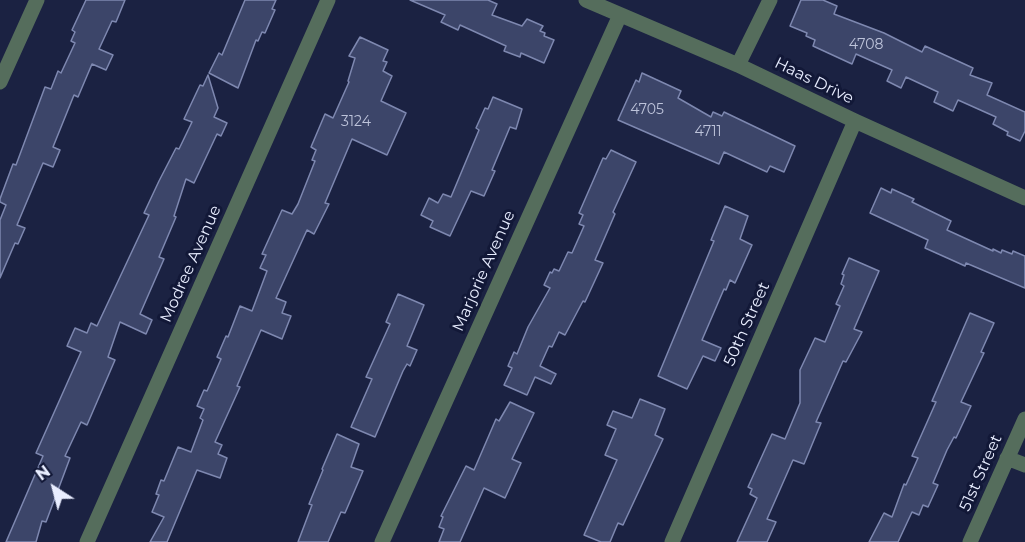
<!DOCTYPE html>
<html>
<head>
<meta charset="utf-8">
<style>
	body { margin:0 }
	#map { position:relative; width:1025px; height:542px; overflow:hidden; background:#1b2242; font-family:Montserrat,sans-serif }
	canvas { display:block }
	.north { position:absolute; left:24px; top:458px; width:60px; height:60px; -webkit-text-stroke:4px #121837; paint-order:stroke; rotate:324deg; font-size:16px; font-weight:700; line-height:24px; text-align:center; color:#e8edff }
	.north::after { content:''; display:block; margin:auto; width:21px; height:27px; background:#e8edff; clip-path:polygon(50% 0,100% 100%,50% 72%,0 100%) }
</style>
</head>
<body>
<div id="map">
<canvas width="1025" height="542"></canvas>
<div class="north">N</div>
</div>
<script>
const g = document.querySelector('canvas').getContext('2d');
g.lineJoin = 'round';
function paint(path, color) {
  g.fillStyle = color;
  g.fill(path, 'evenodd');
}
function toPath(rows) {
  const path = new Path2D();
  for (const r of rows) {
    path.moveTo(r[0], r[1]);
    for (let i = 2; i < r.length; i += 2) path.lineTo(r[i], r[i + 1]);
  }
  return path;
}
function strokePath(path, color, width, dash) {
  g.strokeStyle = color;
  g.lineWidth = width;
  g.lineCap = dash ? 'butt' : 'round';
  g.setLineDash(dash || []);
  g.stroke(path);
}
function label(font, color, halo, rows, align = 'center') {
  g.font = font + ' Montserrat,sans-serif';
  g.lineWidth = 6;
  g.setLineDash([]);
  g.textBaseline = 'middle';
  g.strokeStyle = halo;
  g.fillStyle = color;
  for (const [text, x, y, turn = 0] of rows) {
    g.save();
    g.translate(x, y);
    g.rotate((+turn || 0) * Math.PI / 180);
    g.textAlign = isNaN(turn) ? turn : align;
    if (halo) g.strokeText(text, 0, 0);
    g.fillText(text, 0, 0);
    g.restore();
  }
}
const building = toPath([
	[86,0,125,0,116,22,112,21,99,49,113,55,106,70,92,64,78,97,74,95,53,147,60,150,53,167,43,163,17,225,25,228,18,244,15,243,0,278,0,220,6,205,0,202,0,199,13,164,16,165,45,87,51,89,58,71,61,73,75,43,71,41,75,32,72,30,86,0],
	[245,0,276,0,272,9,275,10,265,33,262,32,258,41,256,40,238,88,209,73,219,53,222,55,245,0],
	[410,0,488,0,497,4,492,15,522,26,527,19,543,26,540,31,545,33,544,36,554,40,544,63,521,53,520,57,504,51,506,46,460,25,458,30,441,22,445,15,410,0],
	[801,0,823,0,837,6,834,14,884,33,922,52,925,46,973,68,970,75,992,83,987,95,1025,112,1025,131,1020,141,1007,135,1008,132,993,124,996,117,958,100,953,111,934,102,938,92,906,77,901,88,887,81,892,70,856,54,852,64,813,46,815,40,806,36,807,33,790,26,801,0],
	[360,37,388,50,383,61,387,62,383,71,392,76,381,101,406,113,387,155,352,139,325,203,329,204,314,234,307,230,276,298,286,302,282,313,291,316,282,339,261,330,237,386,240,387,215,442,222,445,218,454,227,458,220,478,197,470,167,542,150,542,164,517,152,512,159,495,156,494,161,480,164,481,178,447,191,452,203,420,200,418,204,409,197,406,204,390,207,391,221,359,217,357,226,336,228,337,240,306,252,311,267,271,260,268,266,255,262,254,282,210,292,214,298,204,315,161,312,160,316,150,311,147,325,114,333,118,349,82,348,81,355,58,349,56,360,37],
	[642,73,681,91,678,98,711,117,713,112,722,116,724,112,795,146,784,172,770,166,767,172,724,152,719,164,618,120,636,80,639,82,642,73],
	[208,75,218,108,214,117,227,123,221,136,217,134,194,183,186,179,174,216,176,217,159,257,164,259,140,314,152,320,146,334,120,322,108,357,115,360,87,425,81,422,65,456,70,458,46,522,42,521,36,542,6,542,43,456,36,453,81,352,67,346,75,328,87,333,91,323,97,326,149,215,144,213,159,181,176,148,179,149,192,122,184,119,200,85,203,86,208,75],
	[493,97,522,109,516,129,510,127,492,170,495,171,484,196,471,191,450,236,430,227,433,221,421,215,429,198,438,203,443,194,451,197,479,130,476,128,485,108,488,109,493,97],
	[611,150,636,162,613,212,615,214,595,260,603,263,585,302,583,301,565,335,559,332,552,347,549,346,540,366,556,374,551,384,535,377,527,395,504,385,512,368,508,366,514,352,517,354,528,327,550,288,544,285,550,272,552,273,554,269,559,271,568,252,572,253,584,226,579,224,583,215,579,213,603,158,606,159,611,150],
	[881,188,891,193,892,189,914,199,912,202,951,221,947,230,993,251,993,249,1001,253,1002,250,1012,254,1013,251,1025,256,1025,288,966,263,965,266,954,261,925,248,928,240,870,213,881,188],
	[725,206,748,216,740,239,752,245,735,283,730,280,726,290,724,289,702,340,721,348,715,361,703,356,687,389,658,376,714,241,711,240,725,206],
	[849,258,879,271,854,329,862,332,846,362,843,361,816,422,821,423,804,464,793,460,767,519,776,522,767,542,737,542,757,498,750,494,752,489,748,487,772,434,785,439,800,403,800,370,815,338,825,342,840,306,836,304,844,286,841,284,844,275,842,274,849,258],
	[398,294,424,305,407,346,417,350,410,366,407,364,403,371,375,437,351,427,372,379,366,377,390,324,386,322,398,294],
	[970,313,994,323,981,352,984,353,961,402,971,406,956,438,954,437,947,450,933,483,938,485,928,507,923,505,919,515,912,512,898,542,869,542,884,513,892,517,904,484,906,485,918,458,912,456,936,402,932,401,970,313],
	[640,399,665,409,655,435,663,439,623,525,618,523,610,542,601,542,584,535,617,460,605,455,616,429,607,425,613,411,632,418,640,399],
	[510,402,534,413,512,459,521,463,505,498,484,488,460,542,439,542,444,529,439,527,443,517,441,516,466,466,474,470,496,419,499,421,510,402],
	[337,434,359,444,351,467,363,471,345,513,341,512,328,542,298,542,312,505,309,504,323,470,322,469,337,434]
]);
paint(building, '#3c4569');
strokePath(building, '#7e88b0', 1.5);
strokePath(toPath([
	[586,0,738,65,855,121,1025,198],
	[738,65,770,0],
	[0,82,37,0],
	[1007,458,1025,465],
	[87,542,328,0],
	[382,542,620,15],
	[672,542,855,121],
	[970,542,1025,419]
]), '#556d5c', 15);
label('14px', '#bdc3da', null, [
	["4708",866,45],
	["4705",647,110],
	["3124",356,122],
	["4711",708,132]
]);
label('16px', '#e8edff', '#121837', [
	["Haas Drive",814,81,26],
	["Modree Avenue",191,264,-66],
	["Marjorie Avenue",484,271,-66],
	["50th Street",747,324,-66],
	["51st Street",981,473,-66]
]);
</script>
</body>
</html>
